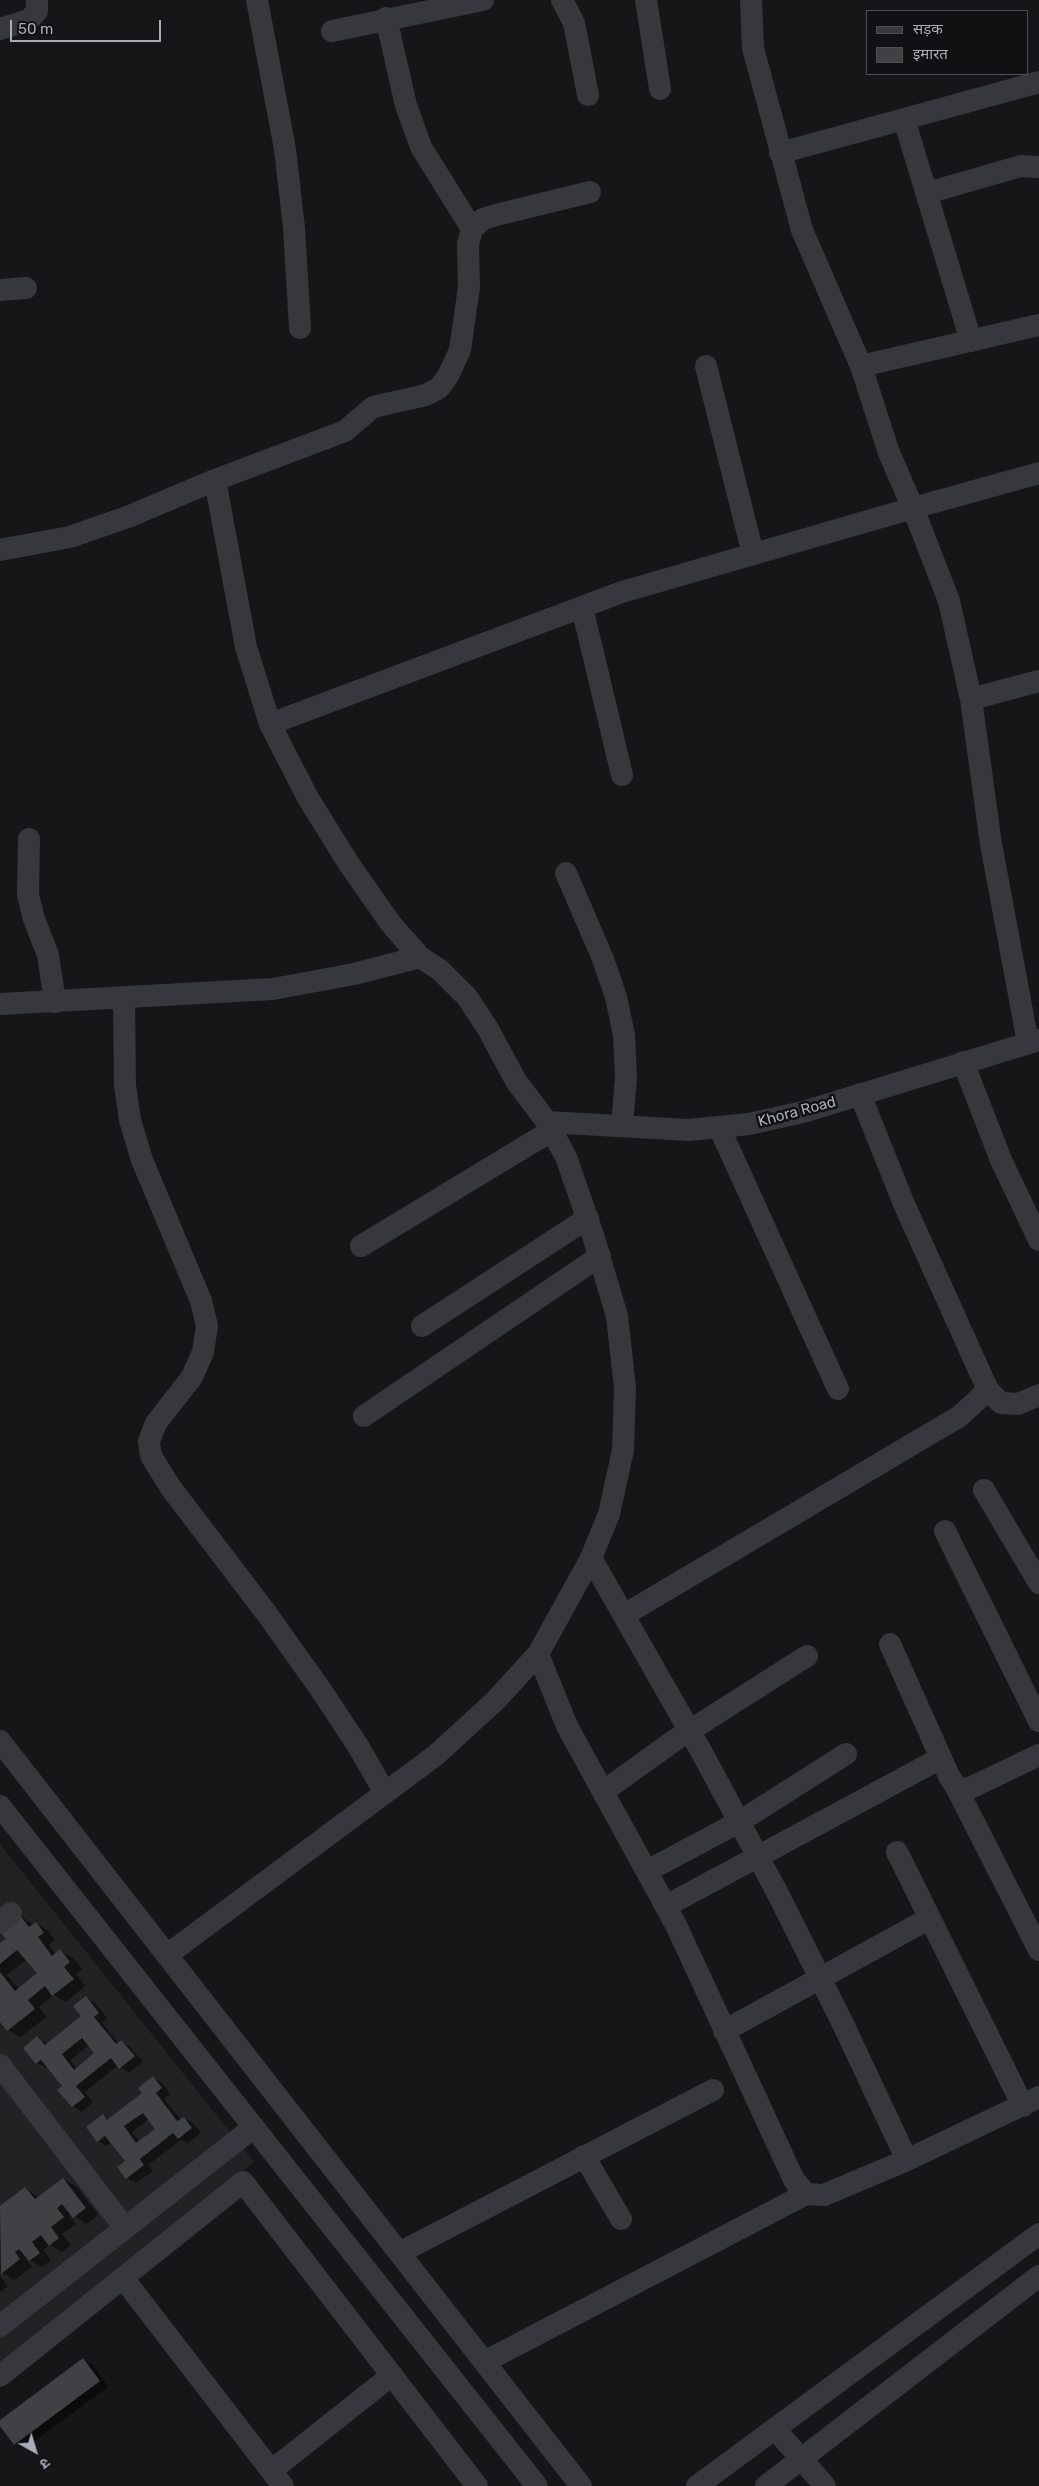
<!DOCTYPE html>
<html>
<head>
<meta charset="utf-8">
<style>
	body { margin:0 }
	#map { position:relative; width:1039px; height:2486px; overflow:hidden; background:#161618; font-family:Rubik,"Noto Sans Devanagari",sans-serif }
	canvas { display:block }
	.legend { position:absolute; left:866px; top:10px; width:162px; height:65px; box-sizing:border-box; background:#111113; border:1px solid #4d4f55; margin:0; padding:6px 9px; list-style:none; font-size:15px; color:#a8adb8 }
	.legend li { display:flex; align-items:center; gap:10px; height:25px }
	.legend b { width:25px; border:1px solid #4d4f55 }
	.north { position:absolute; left:10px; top:2426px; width:50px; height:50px; -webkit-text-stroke:4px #111113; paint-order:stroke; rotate:141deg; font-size:14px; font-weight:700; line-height:20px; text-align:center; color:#a8adb8 }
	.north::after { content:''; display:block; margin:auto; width:18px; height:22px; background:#a8adb8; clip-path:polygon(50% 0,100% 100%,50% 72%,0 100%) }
	.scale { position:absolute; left:10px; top:20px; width:151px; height:22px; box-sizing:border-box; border:2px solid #a8adb8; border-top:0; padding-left:6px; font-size:15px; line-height:18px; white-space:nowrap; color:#a8adb8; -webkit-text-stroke:4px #111113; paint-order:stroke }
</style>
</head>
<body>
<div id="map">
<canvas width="1039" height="2486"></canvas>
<ul class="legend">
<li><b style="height:6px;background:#37383d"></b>सड़क</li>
<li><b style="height:14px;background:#404145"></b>इमारत</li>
</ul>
<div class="north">उ</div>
<div class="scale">50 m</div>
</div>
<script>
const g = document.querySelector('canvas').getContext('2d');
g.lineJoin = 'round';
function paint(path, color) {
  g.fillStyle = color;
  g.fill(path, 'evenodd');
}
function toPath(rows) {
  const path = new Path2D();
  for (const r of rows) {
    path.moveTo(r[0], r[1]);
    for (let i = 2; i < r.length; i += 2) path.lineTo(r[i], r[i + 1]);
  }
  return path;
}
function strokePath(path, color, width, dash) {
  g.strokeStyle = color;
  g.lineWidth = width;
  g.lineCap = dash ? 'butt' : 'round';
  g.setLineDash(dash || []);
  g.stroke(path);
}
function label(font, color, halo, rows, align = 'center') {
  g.font = font + ' Rubik,sans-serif';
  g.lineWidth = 5;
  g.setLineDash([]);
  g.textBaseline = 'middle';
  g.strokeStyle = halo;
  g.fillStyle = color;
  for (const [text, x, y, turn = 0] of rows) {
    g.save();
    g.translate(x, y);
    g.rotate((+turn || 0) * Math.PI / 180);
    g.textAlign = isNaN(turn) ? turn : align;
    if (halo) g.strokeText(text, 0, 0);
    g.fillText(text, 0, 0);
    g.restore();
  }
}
paint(toPath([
	[0,1844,254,2162,0,2364]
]), '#222225');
paint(toPath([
	[19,1915,34,1925,36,1923,48,1931,55,1940,49,1945,56,1954,61,1951,73,1958,82,1969,76,1974,85,1986,66,2002,54,1995,39,2007,47,2017,20,2037,8,2030,0,2020,0,1945,7,1939],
	[27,1959,38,1974,19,1989,7,1975],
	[86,1998,95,2003,107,2018,102,2023,119,2044,121,2042,130,2047,143,2062,129,2073,118,2065,85,2092,93,2102,82,2112,73,2106,64,2086,48,2067,46,2068,37,2063,38,2037,48,2044,83,2016],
	[89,2045,96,2054,77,2069,70,2060],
	[153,2077,162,2083,170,2094,164,2099,181,2120,184,2118,193,2123,201,2133,188,2143,181,2140,148,2165,153,2171,136,2183,127,2178,126,2162,112,2142,107,2146,98,2141,103,2116,110,2120,144,2093],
	[149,2119,157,2129,140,2142,132,2132],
	[63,2179,76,2186,98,2215,86,2224,71,2213,69,2215,76,2224,62,2234,71,2245,62,2252,50,2245,43,2250,51,2260,42,2267,25,2257,32,2267,14,2280,0,2271,0,2229,2,2227,0,2208,25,2188,39,2198],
	[0,2276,8,2286,0,2292],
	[83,2360,93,2365,108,2387,24,2449,15,2444,0,2421]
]), '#0007');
paint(toPath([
	[19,1914,29,1927,36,1922,44,1933,38,1937,52,1956,60,1949,70,1962,64,1967,74,1979,52,1996,45,1986,28,2000,35,2009,7,2031,0,2022,0,1972,15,1991,37,1973,17,1950,0,1964,0,1943,6,1939,0,1932],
	[86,1996,99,2013,94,2017,116,2044,121,2040,135,2056,119,2069,111,2058,76,2086,85,2097,72,2107,57,2090,62,2086,41,2060,36,2064,23,2048,37,2036,45,2045,81,2016,73,2006],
	[82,2038,94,2053,74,2070,62,2054],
	[153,2076,162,2088,156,2093,177,2121,184,2117,192,2128,178,2139,173,2133,140,2159,144,2165,126,2179,117,2167,125,2161,105,2136,97,2142,86,2127,103,2114,107,2120,142,2093,138,2088],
	[143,2113,155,2129,136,2143,124,2126],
	[63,2178,86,2208,73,2218,62,2204,57,2208,64,2217,51,2227,59,2238,49,2246,41,2235,32,2242,40,2253,29,2261,19,2249,15,2252,20,2259,1,2274,0,2206,25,2187,35,2199],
	[83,2358,100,2381,14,2445,0,2426,0,2420]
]), '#404145');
strokePath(toPath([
	[257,0,285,149,294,228,300,328],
	[562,0,574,23,588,95],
	[646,0,660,89],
	[751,0,753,48,802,230,861,366,889,453,913,508,1039,473],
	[386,18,406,105,421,147,472,229],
	[0,29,29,20,37,11,37,0],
	[332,31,483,0],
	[904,119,971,341],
	[780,153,1039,82],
	[927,193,1021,166,1039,167],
	[0,290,26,288],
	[706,366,753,554],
	[861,366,1039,325],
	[215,480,345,431,373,407,426,395,439,388,448,376,460,350,469,287,468,244,472,229,483,219,496,215,590,192],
	[0,550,70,537,130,516,215,480,246,647,270,724,308,798,349,864,391,924,420,957],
	[582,607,622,775],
	[971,699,1039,681],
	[270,724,622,592,913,508,949,601,971,699,991,844,1028,1043],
	[29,839,28,895,34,919,48,955,55,1002],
	[566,873,603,959,616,997,624,1035,626,1077,622,1126],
	[124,998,125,1085,130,1120,142,1160,201,1301,207,1326,203,1352,192,1377,156,1423,149,1441,151,1456,171,1488,267,1614,321,1690,358,1746,385,1793],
	[0,1004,273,989,354,974,420,957,440,970,467,997,488,1029,516,1081,547,1122,566,1157,592,1232,617,1316,625,1387,623,1450,609,1514,591,1558,538,1654,495,1701,436,1755,167,1955],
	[963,1062,1001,1160,1039,1240],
	[860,1094,904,1204,988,1390,1001,1403,1018,1404,1039,1395],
	[547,1122,689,1130,749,1124,803,1112,1039,1040],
	[719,1127,838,1389],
	[361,1246,551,1131],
	[422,1326,588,1218],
	[364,1416,600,1256],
	[984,1490,1039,1583],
	[945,1531,1039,1721],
	[591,1558,701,1751,778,1894,843,2024,907,2160],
	[624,1615,960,1416,988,1390],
	[890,1644,949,1776,956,1787,968,1789,1039,1755],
	[538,1654,567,1726,676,1925,794,2180,806,2194],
	[0,1741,581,2486],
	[956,1787,1039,1950],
	[604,1791,675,1740,807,1656],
	[0,1806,537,2486],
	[897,1852,1023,2106],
	[647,1871,739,1822,846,1754],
	[666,1906,941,1758],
	[0,1922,11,1913],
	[724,2031,930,1918],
	[0,2065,125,2228],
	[584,2156,621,2219],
	[399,2253,713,2090],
	[123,2278,283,2486],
	[0,2326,254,2127],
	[484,2362,806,2194,824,2195,907,2160,1039,2097],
	[0,2376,243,2182,477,2486],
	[775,2429,825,2486],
	[271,2471,392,2375],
	[697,2486,1039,2234],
	[766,2486,1039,2276]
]), '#37383d', 22);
label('15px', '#a8adb8', '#111113', [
	["Khora Road",797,1112,-15]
]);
</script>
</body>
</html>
